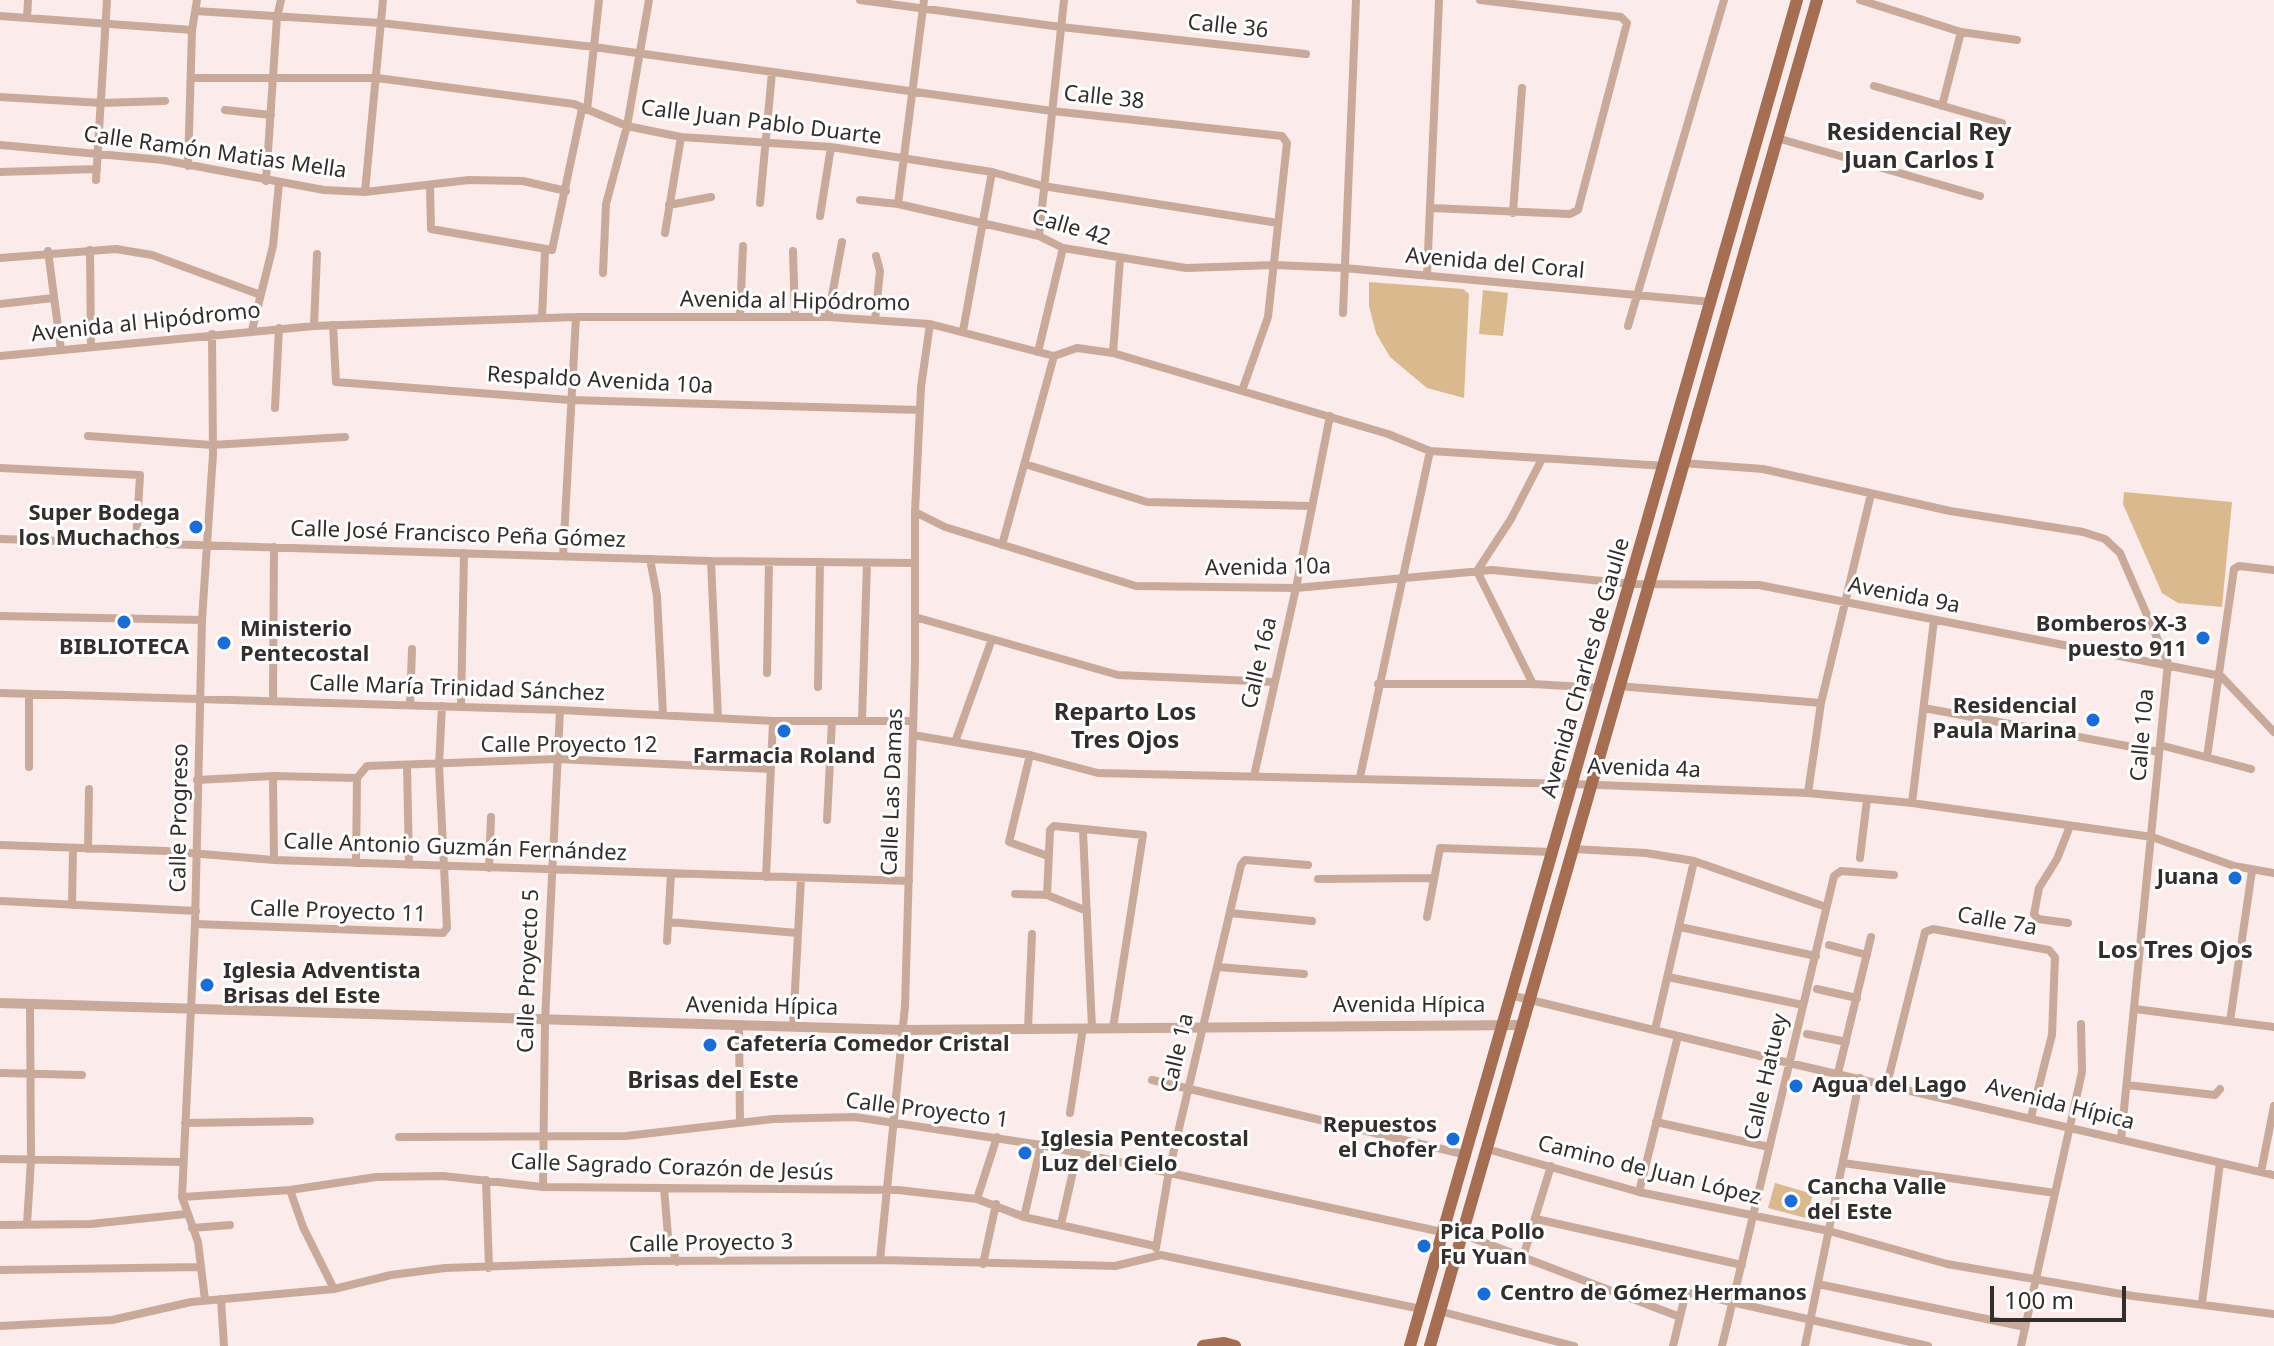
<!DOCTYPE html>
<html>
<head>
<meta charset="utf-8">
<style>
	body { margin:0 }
	#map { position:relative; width:2274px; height:1346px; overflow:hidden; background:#fbebea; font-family:"Noto Sans",sans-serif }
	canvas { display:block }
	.scale { position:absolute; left:1990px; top:1286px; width:136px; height:36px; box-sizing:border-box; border:4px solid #332d2d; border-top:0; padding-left:10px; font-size:24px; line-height:28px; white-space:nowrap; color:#332d2d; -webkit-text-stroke:6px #fff; paint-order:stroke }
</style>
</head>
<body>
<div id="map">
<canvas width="2274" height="1346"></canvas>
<div class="scale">100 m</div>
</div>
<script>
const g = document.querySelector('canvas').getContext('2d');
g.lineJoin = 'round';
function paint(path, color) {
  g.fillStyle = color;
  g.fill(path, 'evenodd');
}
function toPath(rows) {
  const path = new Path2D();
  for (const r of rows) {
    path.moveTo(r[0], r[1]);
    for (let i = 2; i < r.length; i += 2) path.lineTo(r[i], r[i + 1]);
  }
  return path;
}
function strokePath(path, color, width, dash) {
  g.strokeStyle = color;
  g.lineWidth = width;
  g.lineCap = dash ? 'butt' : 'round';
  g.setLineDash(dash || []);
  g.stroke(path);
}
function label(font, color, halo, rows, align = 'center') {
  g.font = font + ' "Noto Sans",sans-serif';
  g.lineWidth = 6;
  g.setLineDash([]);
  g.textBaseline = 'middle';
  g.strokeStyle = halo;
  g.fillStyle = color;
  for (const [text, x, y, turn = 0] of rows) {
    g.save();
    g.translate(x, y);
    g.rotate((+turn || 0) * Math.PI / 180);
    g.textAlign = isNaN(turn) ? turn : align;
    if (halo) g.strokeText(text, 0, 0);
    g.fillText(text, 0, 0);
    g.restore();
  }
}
paint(toPath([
	[1369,282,1463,289,1469,294,1464,398,1427,388,1390,357,1376,333,1369,306],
	[1483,290,1508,293,1503,336,1479,334],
	[2124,492,2232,502,2222,607,2178,603,2162,593,2123,504],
	[1775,1183,1813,1194,1806,1218,1768,1208]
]), '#dbb98f');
strokePath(toPath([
	[860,0,1061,27,1306,54],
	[1860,0,1961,32,2017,40],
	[196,11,381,23,594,47,1052,111,1282,136,1287,143,1268,317,1242,391],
	[0,16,192,30],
	[27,18,28,0],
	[192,78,377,78,574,104,627,126,681,137,831,147,992,172,1043,186,1278,223],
	[1874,86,2002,123],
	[0,97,102,103,165,101],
	[1942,106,1961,32],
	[225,110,271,115],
	[587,110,599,0],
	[1777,138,1980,196],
	[0,145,163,160,324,190,365,192,469,180,523,181,566,191],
	[188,166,192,30,197,0],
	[0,172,97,169],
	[96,180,107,0],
	[266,181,277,17,281,0],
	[430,185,431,229,552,250,582,109],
	[365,192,383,0],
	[860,200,898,204,1039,236,1063,248,1186,268,1275,265,1344,268,1712,302],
	[760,203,772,72],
	[898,204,924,0],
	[669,205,711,197],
	[1431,208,1570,214,1578,210,1627,23,1621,17,1480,0],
	[1513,213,1522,88],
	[820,216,831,147],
	[665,233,681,137],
	[1039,236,1064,0],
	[90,250,91,346],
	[48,251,61,350],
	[793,251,795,317],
	[0,258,116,249,152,255,258,294],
	[603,273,606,204,627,126,649,0],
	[1427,276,1439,0],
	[0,304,53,298],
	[1343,313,1356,0],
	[740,317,743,246],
	[828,317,842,242],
	[542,318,545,251],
	[875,320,880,271,876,256],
	[333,325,336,382,570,400,920,410],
	[314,326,317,254],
	[1628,326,1724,0],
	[252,330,273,246,279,183],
	[963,331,992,172],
	[1038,352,1063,248],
	[1113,353,1120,259],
	[0,356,314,326,576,317,828,317,930,324,1054,356,1077,348,1113,353,1388,434,1430,451,1665,466],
	[275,408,279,328],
	[88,436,212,445,345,437],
	[1682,463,1763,469,1950,511,2083,532,2105,539,2120,553,2168,663,2121,1140],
	[1025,464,1147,502,1311,506],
	[0,468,140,475,136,543],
	[915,512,945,527,1136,586,1296,588,1492,570,1632,584,1759,585,2221,676,2274,732],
	[0,539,711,561,915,563],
	[1002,545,1054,356],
	[563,556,576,317],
	[650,559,657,596,663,714],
	[711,561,718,718],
	[0,616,202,620],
	[915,617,1118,675,1274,682],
	[767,673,769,562],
	[1378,684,1533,684,1601,688],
	[1533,684,1477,571,1511,519,1542,459],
	[1618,686,1821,703],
	[818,687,820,562],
	[0,693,560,710,773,721,913,721],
	[29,694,29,767],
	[273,700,274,547],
	[410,705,412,649],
	[461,707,464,553],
	[1924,708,2159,752],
	[862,720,867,563],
	[913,735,1030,755,1098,773,1572,784,1808,793,1912,803,2152,837,2234,866,2274,873],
	[955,742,992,639],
	[2160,745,2251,769],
	[1030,755,1009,842,1048,856],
	[2207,757,2234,569,2239,566,2274,570],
	[407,765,409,865],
	[273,776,274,860],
	[1254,776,1296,588,1330,416],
	[1360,777,1430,451],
	[197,780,273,776,357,778],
	[1808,793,1821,703,1871,494],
	[1912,803,1934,620],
	[827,820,832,721],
	[1083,831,1092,1028],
	[0,845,166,851,274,860,909,881],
	[88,849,89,789],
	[1573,849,1646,853,1694,861,1826,907],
	[1860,858,1867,799],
	[356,863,357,778,367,766,557,759,771,769],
	[489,868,491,817],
	[766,877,773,721],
	[1318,879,1433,878],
	[1015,894,1047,895],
	[0,901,196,911],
	[72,905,73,849],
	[1087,911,1047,895,1050,830,1054,826,1143,835,1113,1028],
	[1230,913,1312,921],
	[1427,917,1440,848,1553,852],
	[669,922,798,933],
	[2068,923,2038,919,2034,914,2039,888,2057,859,2070,826],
	[195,924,443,933,447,928,439,765,442,706],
	[1680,927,1816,956],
	[667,941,671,874],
	[1829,945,1867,955],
	[1218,967,1304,974],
	[1668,977,1803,1005],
	[1817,989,1857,998],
	[1510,995,1789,1063,2274,1175],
	[2135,1009,2274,1027],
	[2230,1021,2252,871],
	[739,1026,740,1123],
	[793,1027,801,878],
	[1028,1029,1032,934],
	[1655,1030,1694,861],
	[1807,1034,1846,1042],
	[0,1073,82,1075],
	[1838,1073,1871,937],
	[1152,1080,1467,1155],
	[1887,1084,1925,932,1933,929,2049,950,2055,957,2052,1035,2031,1117],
	[2127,1085,2215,1095,2220,1089],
	[1070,1113,1083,1028],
	[1656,1122,1769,1147],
	[185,1123,310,1121],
	[399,1137,626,1136,773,1119,855,1117,1041,1145,1442,1232],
	[1487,1149,1639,1192,1829,1231,1947,1264,2133,1296,2274,1314],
	[0,1159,182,1162],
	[1843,1163,2055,1193],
	[2261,1172,2274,1106],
	[486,1180,489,1268],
	[543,1187,545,1021,560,710],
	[664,1188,668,1236,677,1262],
	[290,1190,303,1227,334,1289],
	[1639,1192,1678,1036],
	[182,1197,290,1190,376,1177,443,1176,543,1187,898,1190,977,1199,1024,1217,1155,1246],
	[977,1199,997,1137],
	[1024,1217,1041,1145],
	[1536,1219,1742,1265],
	[27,1224,31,1160,30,1004],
	[1061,1224,1077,1154],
	[0,1225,91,1224,186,1214],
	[192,1228,230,1225],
	[1462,1234,1680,1317],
	[1156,1248,1169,1171,1241,865,1245,860,1308,865],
	[1523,1257,1551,1166],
	[880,1260,905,1006,915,662,915,512,921,387,930,324],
	[983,1264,996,1204],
	[0,1270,201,1267],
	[1818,1284,2025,1327],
	[221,1299,224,1346],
	[205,1300,198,1242,182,1197,195,924,202,620,213,454,212,334],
	[2202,1303,2220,1163],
	[1439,1311,1574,1346],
	[0,1326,112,1320,191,1302,334,1289,391,1275,445,1268,648,1261,880,1260,1115,1266,1161,1255,1421,1309],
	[1673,1346,1685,1296,1691,1293,1928,1346],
	[1722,1346,1834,876,1841,871,1894,875],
	[1805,1346,1860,1078],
	[2021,1346,2082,1072,2081,1024]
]), '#c9aa9a', 8);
strokePath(toPath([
	[0,1003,902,1030,1524,1025]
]), '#c9aa9a', 10);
strokePath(toPath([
	[1203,1346,1224,1343,1235,1346],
	[1410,1346,1797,0],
	[1430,1346,1817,0]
]), '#a56e52', 12);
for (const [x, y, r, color] of [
	[196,527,8,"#1a6dd7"],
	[124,622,8,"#1a6dd7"],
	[2203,638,8,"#1a6dd7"],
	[224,643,8,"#1a6dd7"],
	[2093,720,8,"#1a6dd7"],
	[784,731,8,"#1a6dd7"],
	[2235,878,8,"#1a6dd7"],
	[207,985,8,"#1a6dd7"],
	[710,1045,8,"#1a6dd7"],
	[1796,1086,8,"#1a6dd7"],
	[1453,1139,8,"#1a6dd7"],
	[1025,1153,8,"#1a6dd7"],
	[1791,1201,8,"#1a6dd7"],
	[1424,1246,8,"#1a6dd7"],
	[1484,1294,8,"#1a6dd7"]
]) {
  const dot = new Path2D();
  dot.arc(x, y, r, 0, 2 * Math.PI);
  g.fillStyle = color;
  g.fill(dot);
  strokePath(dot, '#fff', 3);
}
label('22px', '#332d2d', '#fff', [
	["Calle 36",1228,27,6],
	["Calle 38",1104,98,6],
	["Calle Juan Pablo Duarte",761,123,7],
	["Calle Ramón Matias Mella",215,153,8],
	["Calle 42",1071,228,16],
	["Avenida del Coral",1495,264,5],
	["Avenida al Hipódromo",795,302,1],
	["Avenida al Hipódromo",146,323,-6],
	["Respaldo Avenida 10a",600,381,3],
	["Calle José Francisco Peña Gómez",458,535,2],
	["Avenida 10a",1268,568,-1],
	["Avenida 9a",1904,596,11],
	["Calle 16a",1260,663,-77],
	["Avenida Charles de Gaulle",1586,668,-74],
	["Calle María Trinidad Sánchez",457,689,2],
	["Calle 10a",2143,735,-85],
	["Calle Proyecto 12",569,746],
	["Avenida 4a",1644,769,2],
	["Calle Las Damas",893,792,-88],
	["Calle Progreso",180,818,-89],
	["Calle Antonio Guzmán Fernández",455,848,2],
	["Calle Proyecto 11",338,912,2],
	["Calle 7a",1997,922,10],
	["Calle Proyecto 5",529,971,-88],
	["Avenida Hípica",1409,1006],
	["Avenida Hípica",762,1007,1],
	["Calle 1a",1178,1053,-77],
	["Calle Hatuey",1767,1077,-77],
	["Avenida Hípica",2060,1105,14],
	["Calle Proyecto 1",927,1111,7],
	["Calle Sagrado Corazón de Jesús",672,1168,2],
	["Camino de Juan López",1649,1171,14],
	["Calle Proyecto 3",711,1244,-1]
]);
label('bold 22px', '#332d2d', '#fff', [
	["Super Bodega",180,514,"right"],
	["los Muchachos",180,539,"right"],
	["Bomberos X-3",2187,625,"right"],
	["puesto 911",2187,650,"right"],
	["Ministerio",240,630],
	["Pentecostal",240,655],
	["BIBLIOTECA",124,648,"center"],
	["Residencial",2077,707,"right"],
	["Paula Marina",2077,732,"right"],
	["Farmacia Roland",784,757,"center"],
	["Juana",2219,878,"right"],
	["Iglesia Adventista",223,972],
	["Brisas del Este",223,997],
	["Cafetería Comedor Cristal",726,1045],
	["Agua del Lago",1812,1086],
	["Repuestos",1437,1126,"right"],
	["el Chofer",1437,1151,"right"],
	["Iglesia Pentecostal",1041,1140],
	["Luz del Cielo",1041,1165],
	["Cancha Valle",1807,1188],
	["del Este",1807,1213],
	["Pica Pollo",1440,1233],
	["Fu Yuan",1440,1258],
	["Centro de Gómez Hermanos",1500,1294]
], 'left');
label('bold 24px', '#332d2d', '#fff', [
	["Residencial Rey",1919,133],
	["Juan Carlos I",1919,161],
	["Reparto Los",1125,713],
	["Tres Ojos",1125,741],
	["Los Tres Ojos",2175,951],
	["Brisas del Este",713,1081]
]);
</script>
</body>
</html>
